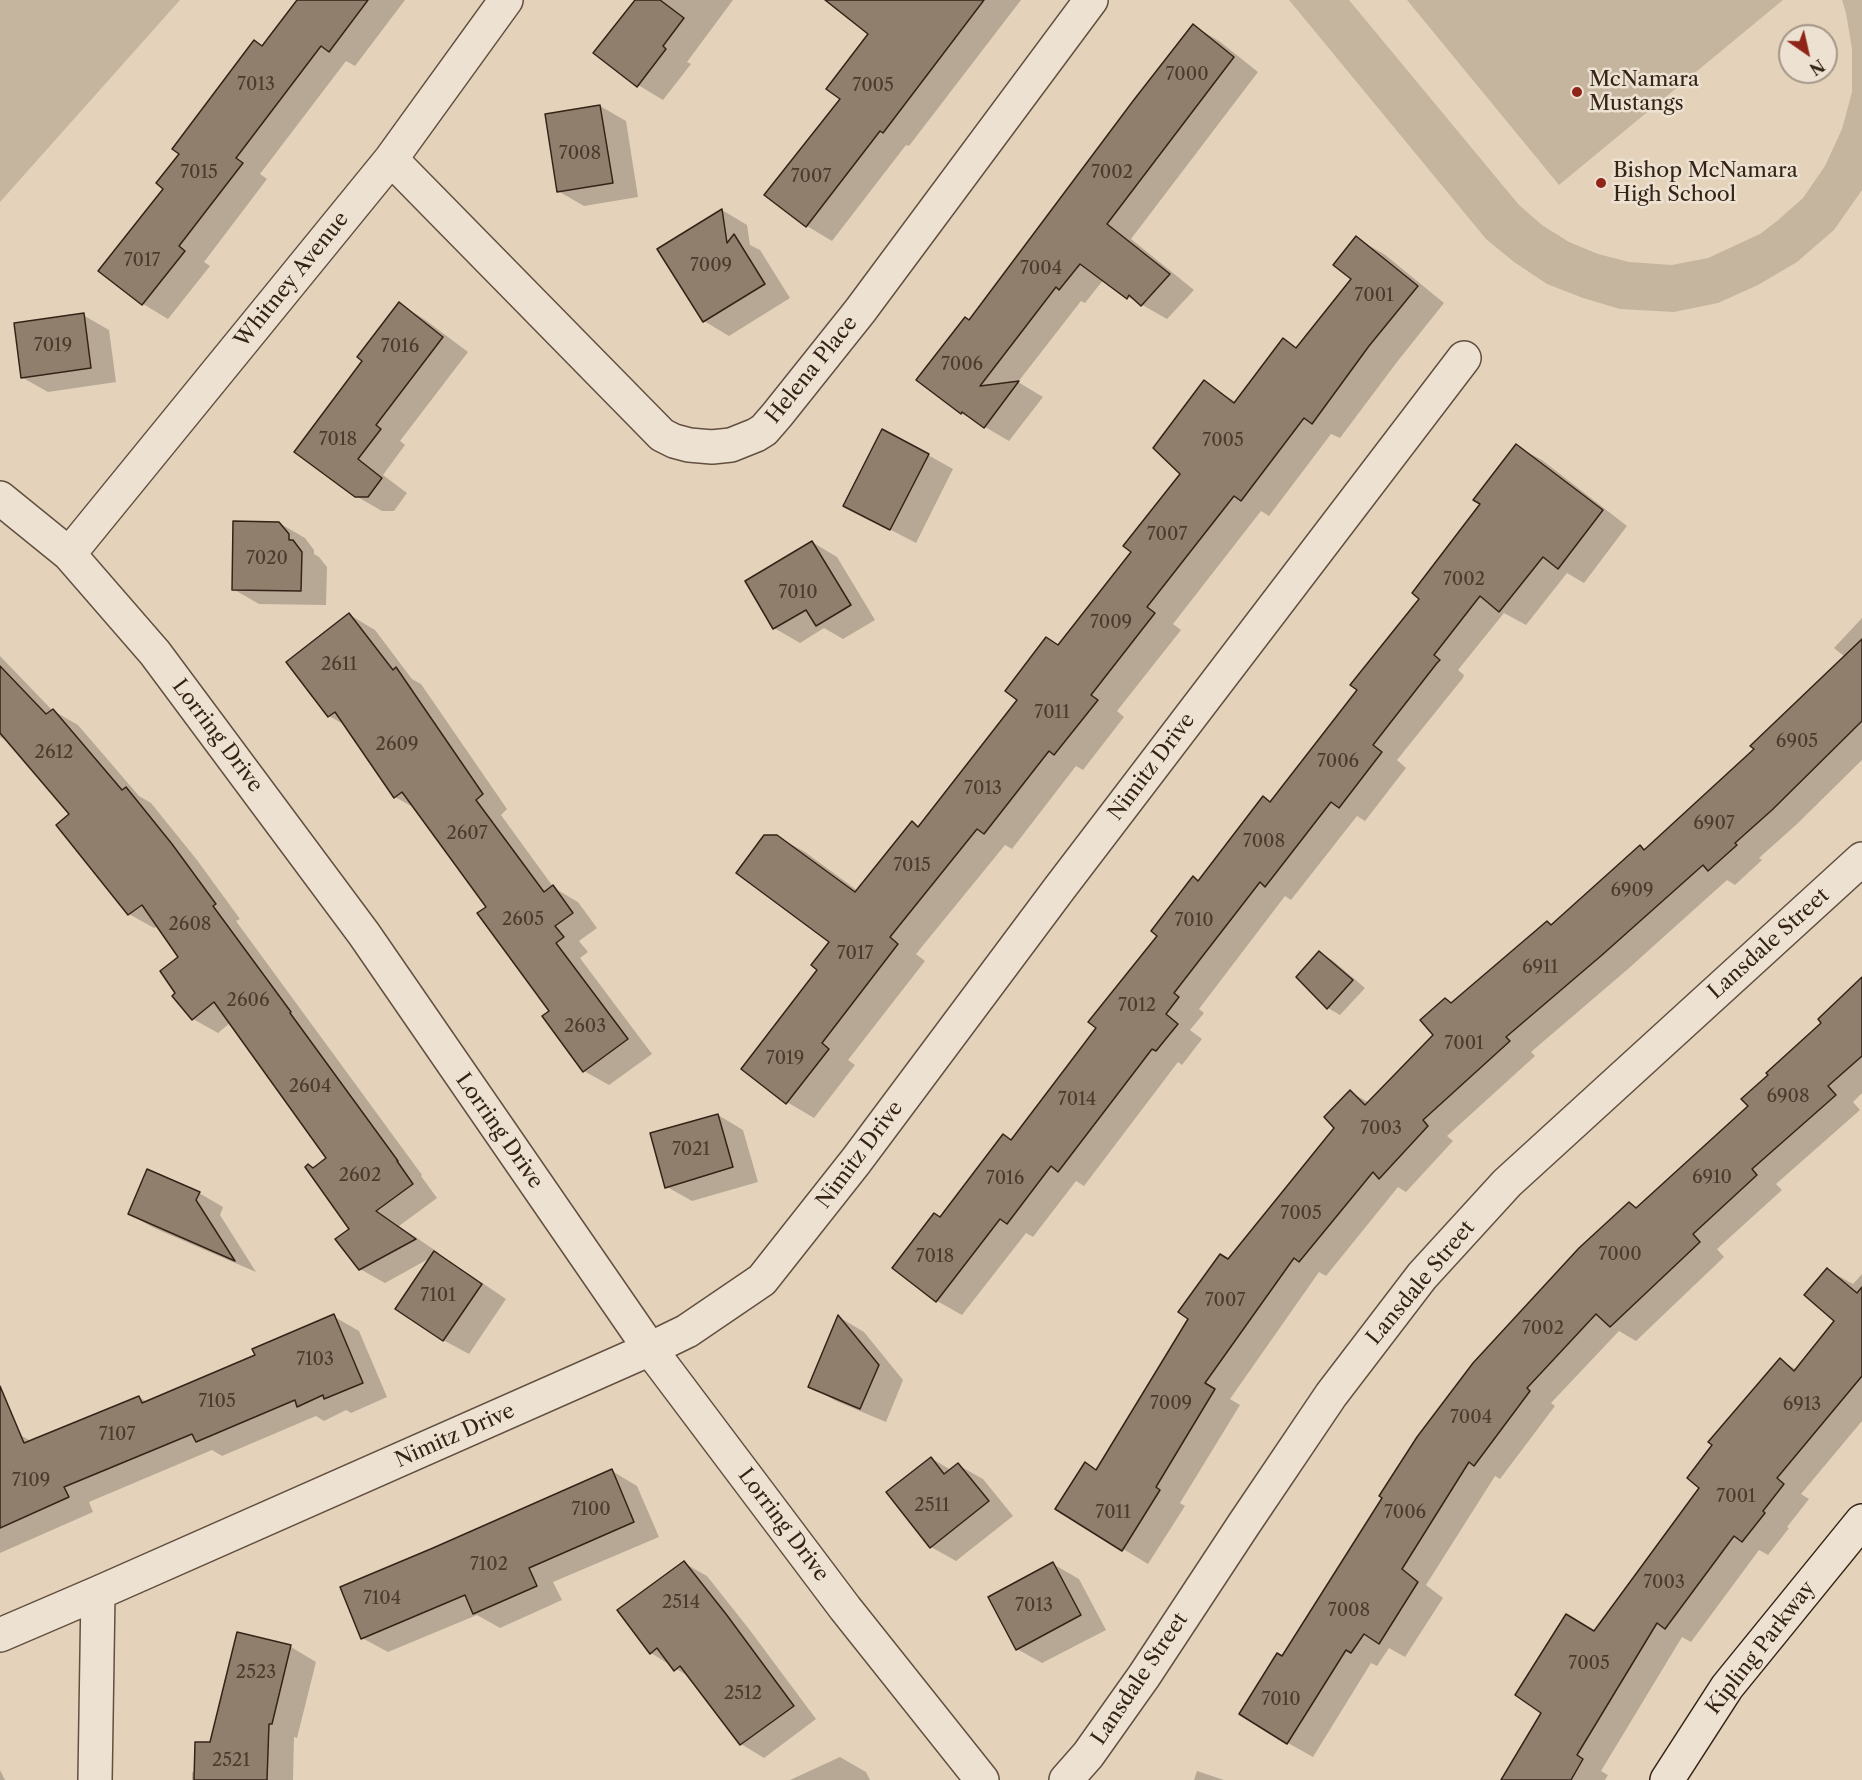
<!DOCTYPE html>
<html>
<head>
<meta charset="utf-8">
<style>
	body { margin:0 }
	#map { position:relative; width:1862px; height:1780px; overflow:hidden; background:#e4d3ba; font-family:"Libre Caslon Text",serif }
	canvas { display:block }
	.north { position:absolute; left:1778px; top:24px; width:60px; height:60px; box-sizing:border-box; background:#ede2d2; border:2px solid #a49688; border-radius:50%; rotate:146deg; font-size:16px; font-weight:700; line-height:24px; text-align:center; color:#362318 }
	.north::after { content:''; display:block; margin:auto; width:21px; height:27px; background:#8f2418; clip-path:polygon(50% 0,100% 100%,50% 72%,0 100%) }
</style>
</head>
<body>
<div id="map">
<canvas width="1862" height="1780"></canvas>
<div class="north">N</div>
</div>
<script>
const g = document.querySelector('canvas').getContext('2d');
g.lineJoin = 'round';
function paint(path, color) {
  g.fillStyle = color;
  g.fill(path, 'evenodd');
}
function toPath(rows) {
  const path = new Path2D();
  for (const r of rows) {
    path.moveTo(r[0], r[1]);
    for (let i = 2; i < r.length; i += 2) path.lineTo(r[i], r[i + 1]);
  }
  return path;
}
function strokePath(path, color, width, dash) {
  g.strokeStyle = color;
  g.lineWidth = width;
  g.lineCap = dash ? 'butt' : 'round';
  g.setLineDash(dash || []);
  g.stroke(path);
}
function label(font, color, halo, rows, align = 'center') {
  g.font = font + ' "Libre Caslon Text",serif';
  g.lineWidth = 5;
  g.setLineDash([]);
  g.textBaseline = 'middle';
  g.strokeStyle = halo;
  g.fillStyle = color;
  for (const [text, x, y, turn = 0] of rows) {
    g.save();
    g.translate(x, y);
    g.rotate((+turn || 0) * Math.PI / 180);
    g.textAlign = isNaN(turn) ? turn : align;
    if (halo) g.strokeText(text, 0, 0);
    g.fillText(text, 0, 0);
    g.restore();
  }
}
paint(toPath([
	[0,0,180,0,0,202],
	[1289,0,1349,0,1519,205,1542,225,1569,242,1598,254,1629,262,1672,265,1708,258,1760,234,1777,221,1803,198,1825,166,1842,129,1852,92,1852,49,1846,13,1842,0,1862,0,1862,190,1834,230,1797,262,1758,285,1718,303,1674,312,1620,309,1583,298,1547,284,1514,262,1486,239],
	[1407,0,1783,0,1559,185]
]), '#c6b59e');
paint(toPath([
	[298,0,405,0,355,66,346,61,260,174,267,179,204,262,210,266,168,319,143,304,100,271,165,188,263,47],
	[637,0,733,0,687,62,691,64,663,100,638,85],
	[918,0,1021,0,909,146,906,145,832,241,807,226],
	[1194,26,1219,41,1258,72,1131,239,1194,290,1167,319,1128,297,1104,279,1085,303,1081,301,1018,382,1043,397,1009,441,961,413,970,322],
	[600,106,626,121,638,197,584,206,558,191],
	[722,210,747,225,750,245,760,250,790,298,729,336,704,321],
	[1356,238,1384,254,1444,303,1397,362,1340,438,1331,434,1269,516,1261,511,1173,624,1181,630,1117,711,1124,717,1083,770,1076,766,1012,849,1005,845,916,954,925,961,848,1060,855,1065,814,1118,787,1102,819,969,831,941,776,836,805,852,858,891,912,823,920,828,1134,552,1182,473,1204,382,1236,402,1283,340,1298,349,1353,279],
	[399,304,424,319,468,352,400,441,405,445,383,475,407,493,394,511,382,511,356,496,364,361],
	[83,315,109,330,116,382,48,392,23,378],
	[1516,446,1542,460,1627,526,1584,583,1567,573,1526,625,1504,613,1458,670,1464,675,1463,678,1397,760,1406,768,1365,821,1357,816,1291,900,1285,896,1199,1009,1204,1013,1190,1030,1202,1039,1182,1065,1178,1062,1084,1186,1076,1181,1033,1237,1026,1233,962,1315,937,1301,941,1218,1012,1141,1098,1028,1199,882,1264,798,1272,803,1359,690,1482,504],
	[928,455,953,469,916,543,845,506],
	[279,523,305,538,314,550,314,554,319,557,327,567,326,605,259,604,233,589],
	[812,542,837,557,875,620,843,639,824,628,800,643,774,628],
	[350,615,375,630,412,679,421,684,507,809,501,815,554,888,578,902,597,928,579,941,588,952,580,958,652,1054,609,1085,584,1071,551,1011,488,908,415,808,395,797,345,725,329,716],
	[1862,618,1862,760,1797,824,1759,858,1762,860,1735,885,1727,880,1628,969,1531,1052,1535,1056,1447,1136,1453,1141,1406,1192,1398,1187,1326,1276,1319,1272,1230,1399,1240,1405,1180,1503,1185,1506,1148,1564,1057,1509,1097,1471,1228,1260,1336,1128,1350,1092,1370,1103,1435,1035,1446,999,1453,1003,1547,923,1553,926,1640,847,1646,850,1756,749,1845,657,1834,648],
	[0,656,52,710,78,725,139,796,151,803,197,860,240,919,236,921,422,1175,421,1176,437,1198,399,1226,439,1253,437,1255,460,1268,506,1299,469,1354,443,1340,432,1257,385,1283,360,1269,351,1229,313,1169,329,1159,230,1023,218,1033,193,1019,177,993,180,958,158,926,154,928,129,914,71,814,8,740,7,741,0,737],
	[1320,953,1332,960,1365,988,1340,1015,1328,1008],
	[1862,979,1862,1093,1853,1102,1860,1110,1776,1184,1782,1190,1717,1249,1724,1257,1636,1341,1619,1331,1551,1403,1555,1406,1500,1479,1495,1476,1426,1585,1443,1598,1405,1657,1389,1648,1377,1666,1371,1663,1313,1757,1288,1743,1282,1658,1629,1203,1638,1208,1750,1107],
	[718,1115,743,1130,758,1182,692,1201,667,1187],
	[199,1193,223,1207,220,1215,256,1272,154,1228,129,1214],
	[1828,1270,1853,1284,1862,1274,1862,1421,1801,1494,1809,1499,1787,1527,1789,1528,1768,1555,1759,1550,1691,1642,1682,1637,1601,1771,1608,1775,1605,1780,1503,1780,1595,1632,1701,1487,1780,1360,1797,1370,1836,1321],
	[333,1316,359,1331,387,1397,351,1413,346,1410,324,1421,316,1416,222,1456,212,1450,89,1502,93,1512,0,1553,0,1443,20,1435,31,1441,139,1397,147,1402,257,1356],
	[839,1317,864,1332,903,1380,886,1422,836,1401,810,1386],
	[931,1458,951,1470,958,1465,983,1479,1013,1516,956,1561,931,1547],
	[612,1471,637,1486,659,1537,553,1582,562,1600,500,1628,477,1615,388,1652,362,1638],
	[684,1563,707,1576,749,1629,816,1719,764,1758,741,1744,691,1678,651,1653],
	[1053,1564,1079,1579,1106,1630,1042,1663,1017,1649],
	[238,1634,291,1647,316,1662,297,1738,294,1737,293,1780,192,1780,192,1772,195,1773,211,1744],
	[840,1757,866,1772,870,1780,790,1780],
	[0,1770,5,1780,0,1780],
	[1197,1771,1224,1780,1194,1780]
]), '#0003');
const building = toPath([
	[297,0,368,0,329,52,321,46,236,158,243,163,179,246,185,251,142,305,98,271,163,189,156,183,179,154,172,149,254,40,262,46,297,0],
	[635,0,660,0,684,18,663,46,666,49,637,87,593,53,635,0],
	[825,0,984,0,883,133,880,131,806,227,764,195,840,99,826,89,868,34,825,0],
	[1193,24,1234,57,1107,224,1170,274,1141,306,1129,295,1127,299,1080,264,1059,290,1056,287,980,386,1019,381,984,428,962,412,961,414,916,380,965,317,969,320,1133,101,1193,24],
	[600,105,613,183,557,192,545,114,600,105],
	[722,209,727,243,734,234,765,284,703,322,657,249,722,209],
	[1356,236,1418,286,1369,346,1312,424,1304,418,1241,501,1234,496,1147,607,1155,613,1091,695,1098,700,1054,755,1049,751,984,834,977,829,890,937,898,944,822,1043,829,1049,786,1104,741,1069,817,970,811,965,829,942,736,873,764,835,777,835,855,892,912,821,918,827,1017,700,1005,691,1046,637,1058,645,1131,552,1123,546,1180,474,1153,448,1204,380,1234,403,1283,338,1296,348,1351,279,1333,265,1356,236],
	[399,302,443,337,376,425,381,429,358,459,382,478,368,497,355,497,294,452,362,361,357,357,399,302],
	[84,313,91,368,21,378,14,323,84,313],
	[882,429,929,454,890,530,843,506,882,429],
	[1516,444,1603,510,1558,569,1543,557,1499,612,1480,596,1434,655,1440,660,1437,663,1373,745,1382,752,1339,808,1331,802,1265,887,1260,882,1174,993,1179,997,1166,1014,1178,1024,1156,1051,1152,1049,1058,1172,1051,1166,1007,1224,1000,1219,936,1302,892,1268,934,1213,940,1217,1003,1134,1011,1140,1096,1028,1088,1022,1157,936,1151,931,1193,876,1198,881,1263,796,1270,802,1357,690,1350,685,1419,599,1412,593,1480,504,1473,500,1516,444],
	[233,521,279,522,289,534,289,540,293,540,302,552,301,591,232,590,233,521],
	[812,541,851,605,816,626,806,610,773,629,745,581,812,541],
	[349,613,393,670,396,667,483,794,476,800,544,892,553,885,573,913,555,926,564,937,556,943,628,1039,583,1072,542,1016,549,1011,477,913,486,907,402,792,394,798,335,712,328,717,286,662,349,613],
	[1862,639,1862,721,1772,810,1735,843,1737,845,1708,871,1703,865,1602,955,1506,1037,1510,1041,1423,1120,1428,1126,1379,1179,1373,1172,1299,1262,1294,1258,1205,1383,1215,1389,1156,1487,1160,1490,1122,1551,1055,1509,1085,1462,1096,1470,1188,1319,1178,1312,1220,1254,1228,1259,1334,1128,1324,1117,1350,1090,1365,1105,1433,1035,1420,1020,1445,998,1451,1003,1547,921,1551,925,1640,845,1644,850,1754,749,1750,746,1862,639],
	[0,666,46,714,53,709,122,790,126,787,172,844,216,904,213,906,291,1012,290,1013,398,1161,397,1161,413,1184,376,1211,416,1239,359,1270,335,1239,349,1229,305,1167,308,1164,313,1168,326,1158,214,1002,192,1020,172,996,175,993,160,971,178,957,142,905,128,915,56,825,69,814,0,733,0,666],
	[1319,951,1353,980,1327,1009,1296,977,1319,951],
	[1862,977,1862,1056,1828,1086,1836,1095,1752,1169,1757,1175,1693,1234,1700,1242,1610,1327,1596,1314,1527,1388,1530,1391,1474,1466,1469,1462,1402,1569,1418,1582,1379,1644,1364,1634,1351,1653,1346,1650,1287,1744,1239,1714,1277,1653,1282,1656,1363,1528,1382,1498,1379,1496,1417,1437,1473,1363,1579,1248,1629,1202,1636,1208,1748,1106,1741,1099,1768,1075,1766,1073,1821,1023,1818,1019,1862,977],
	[718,1114,733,1167,665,1188,650,1133,718,1114],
	[147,1169,200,1192,196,1200,235,1261,128,1214,147,1169],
	[434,1251,482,1284,443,1341,395,1309,434,1251],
	[1827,1268,1857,1293,1862,1287,1862,1376,1777,1478,1784,1484,1763,1511,1765,1513,1742,1542,1734,1536,1665,1629,1657,1623,1577,1755,1583,1759,1571,1780,1501,1780,1541,1713,1515,1695,1566,1614,1594,1631,1699,1488,1687,1478,1712,1445,1708,1442,1780,1358,1794,1371,1834,1321,1804,1295,1827,1268],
	[334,1314,363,1383,324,1399,323,1395,297,1407,295,1400,196,1442,192,1434,64,1487,69,1497,0,1528,0,1386,24,1443,139,1396,142,1403,255,1355,252,1349,334,1314],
	[838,1315,879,1365,860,1409,808,1387,838,1315],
	[931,1457,944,1474,958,1463,989,1501,930,1548,886,1492,931,1457],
	[612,1469,634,1522,529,1568,537,1586,473,1614,465,1595,361,1639,340,1587,433,1548,612,1469],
	[684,1561,726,1614,794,1706,740,1745,680,1666,674,1671,657,1648,650,1654,617,1610,684,1561],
	[1053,1562,1081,1615,1016,1650,988,1597,1053,1562],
	[237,1632,291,1645,272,1724,269,1724,267,1780,194,1780,195,1742,210,1742,237,1632]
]);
paint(building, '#907f6c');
strokePath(building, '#362318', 1.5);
const street = toPath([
	[391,159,662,435,674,441,689,445,712,447,731,445,756,435,764,430,777,415,860,311,1091,0],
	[0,498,69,554,155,653,364,934,650,1349,845,1608,982,1780],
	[69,554,391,159,506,0],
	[0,1635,98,1593,650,1349,687,1331,762,1280,856,1161,1059,889,1464,358],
	[95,1780,98,1593],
	[1066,1780,1088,1755,1144,1676,1244,1524,1331,1395,1422,1276,1507,1183,1862,859]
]);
const secondary = toPath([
	[1667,1780,1727,1687,1862,1521]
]);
strokePath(street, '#624f40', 36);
strokePath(secondary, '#362318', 36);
strokePath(street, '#ede2d2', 33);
strokePath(secondary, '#ede2d2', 33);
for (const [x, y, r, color] of [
	[1577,92,6,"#8f2418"],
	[1601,183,6,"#8f2418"]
]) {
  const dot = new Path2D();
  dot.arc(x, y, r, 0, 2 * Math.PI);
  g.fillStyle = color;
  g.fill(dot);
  strokePath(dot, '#ede2d2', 2);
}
label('18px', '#4c3a2d', null, [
	["7000",1187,75],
	["7013",256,85],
	["7005",873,86],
	["7008",580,154],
	["7015",199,173],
	["7002",1112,173],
	["7007",811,177],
	["7017",142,261],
	["7009",711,266],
	["7004",1041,269],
	["7001",1374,296],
	["7019",53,346],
	["7016",400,347],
	["7006",962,365],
	["7018",338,440],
	["7005",1223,441],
	["7007",1167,535],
	["7020",267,559],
	["7002",1464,580],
	["7010",798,593],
	["7009",1111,623],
	["2611",339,665],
	["7011",1052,713],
	["6905",1797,742],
	["2609",397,745],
	["2612",54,753],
	["7006",1338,762],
	["7013",983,789],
	["6907",1714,824],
	["2607",467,834],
	["7008",1264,842],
	["7015",912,866],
	["6909",1632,891],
	["2605",523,920],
	["7010",1194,921],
	["2608",190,925],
	["7017",855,954],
	["6911",1540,968],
	["2606",248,1001],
	["7012",1137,1006],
	["2603",585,1027],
	["7001",1464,1044],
	["7019",785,1059],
	["2604",310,1087],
	["6908",1788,1097],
	["7014",1077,1100],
	["7003",1381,1129],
	["7021",691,1150],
	["2602",360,1176],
	["6910",1712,1178],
	["7016",1005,1179],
	["7005",1301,1214],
	["7000",1620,1255],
	["7018",935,1257],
	["7101",438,1296],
	["7007",1225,1301],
	["7002",1543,1329],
	["7103",315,1360],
	["7105",217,1402],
	["7009",1171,1404],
	["6913",1802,1405],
	["7004",1471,1418],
	["7107",117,1435],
	["7109",31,1481],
	["7001",1736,1497],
	["2511",932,1506],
	["7100",591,1510],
	["7011",1113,1513],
	["7006",1405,1513],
	["7102",489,1565],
	["7003",1664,1583],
	["7104",382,1599],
	["2514",681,1603],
	["7013",1034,1606],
	["7008",1349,1611],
	["7005",1589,1664],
	["2523",256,1673],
	["2512",743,1694],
	["7010",1281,1700],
	["2521",231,1761]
]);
label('21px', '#362318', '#ede2d2', [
	["McNamara",1589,80],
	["Mustangs",1589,104],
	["Bishop McNamara",1613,171],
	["High School",1613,195]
], 'left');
label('21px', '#362318', '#ede2d2', [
	["Whitney Avenue",292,280,-51],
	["Helena Place",812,370,-51],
	["Lorring Drive",217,736,53],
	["Nimitz Drive",1152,767,-53],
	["Lansdale Street",1769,944,-42],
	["Lorring Drive",499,1131,55],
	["Nimitz Drive",860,1155,-53],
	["Lansdale Street",1421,1283,-50],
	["Nimitz Drive",455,1436,-24],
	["Lorring Drive",783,1525,53],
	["Kipling Parkway",1761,1648,-52],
	["Lansdale Street",1140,1679,-56]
]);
</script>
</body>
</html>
